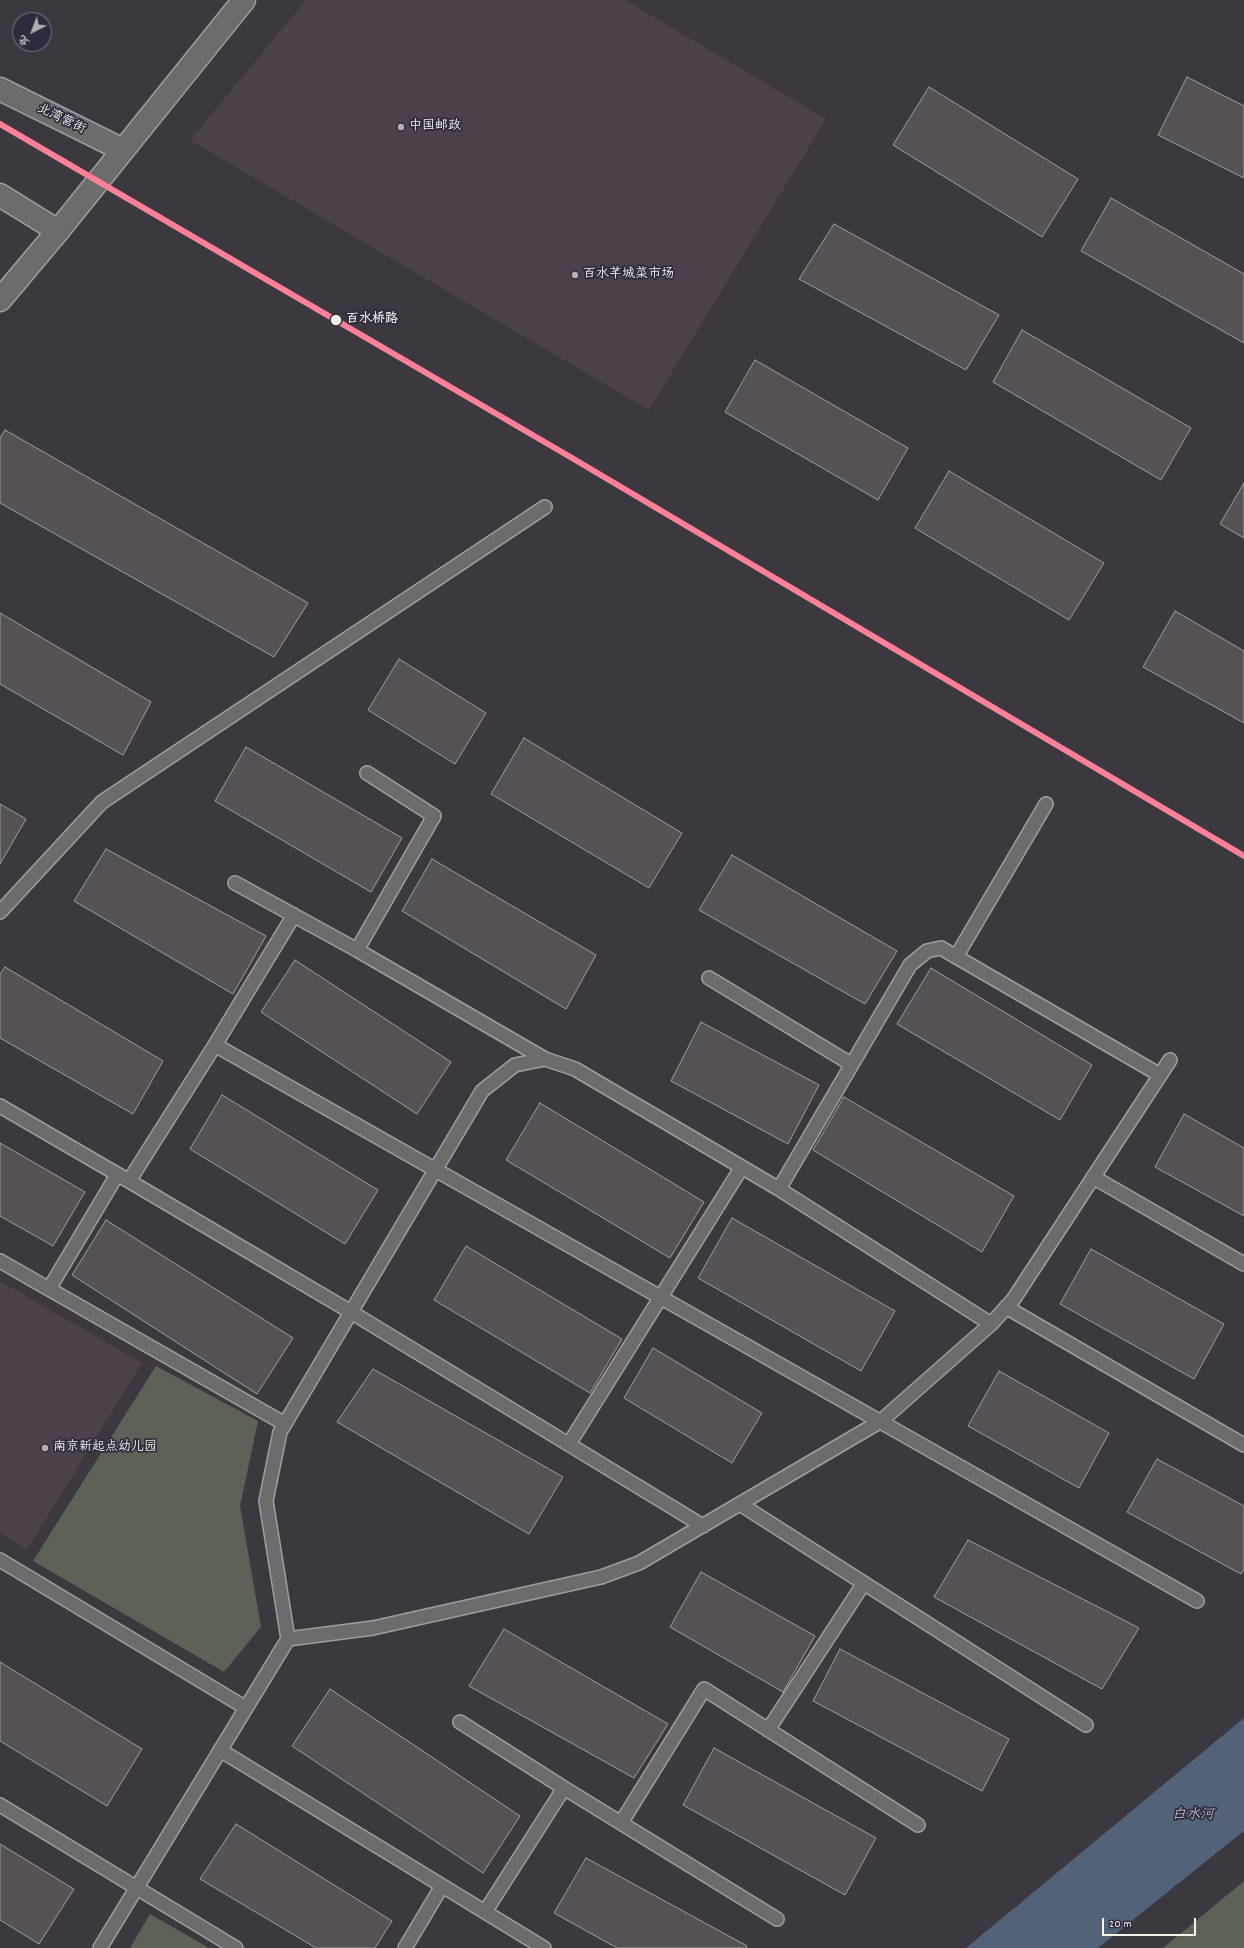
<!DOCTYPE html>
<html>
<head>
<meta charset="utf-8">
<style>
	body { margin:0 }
	#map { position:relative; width:1244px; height:1948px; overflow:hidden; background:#3c3840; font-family:Dekko,"LXGW WenKai TC",sans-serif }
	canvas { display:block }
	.north { position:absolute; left:12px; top:12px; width:40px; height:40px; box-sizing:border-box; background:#2f2a3d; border:1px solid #7e7a81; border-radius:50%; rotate:222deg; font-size:11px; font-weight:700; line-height:16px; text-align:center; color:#f4f1e8 }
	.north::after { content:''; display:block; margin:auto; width:14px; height:18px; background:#b4b0ad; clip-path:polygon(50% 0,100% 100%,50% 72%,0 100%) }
	.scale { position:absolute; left:1102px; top:1918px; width:94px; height:18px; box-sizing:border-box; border:2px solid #f4f1e8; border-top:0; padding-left:5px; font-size:12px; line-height:14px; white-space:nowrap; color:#f4f1e8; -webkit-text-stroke:3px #2f2a3d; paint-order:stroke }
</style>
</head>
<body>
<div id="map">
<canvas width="1244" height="1948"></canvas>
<div class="north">北</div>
<div class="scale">20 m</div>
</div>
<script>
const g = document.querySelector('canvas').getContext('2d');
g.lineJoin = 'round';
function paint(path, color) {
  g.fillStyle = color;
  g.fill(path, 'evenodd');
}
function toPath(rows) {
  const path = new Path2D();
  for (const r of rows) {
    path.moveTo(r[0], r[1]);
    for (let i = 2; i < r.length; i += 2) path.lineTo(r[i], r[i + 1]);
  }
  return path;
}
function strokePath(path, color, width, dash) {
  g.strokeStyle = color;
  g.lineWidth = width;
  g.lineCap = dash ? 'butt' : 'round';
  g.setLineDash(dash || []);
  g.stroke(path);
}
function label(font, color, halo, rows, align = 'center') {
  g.font = font + ' Dekko,"LXGW WenKai TC",sans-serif';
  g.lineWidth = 3.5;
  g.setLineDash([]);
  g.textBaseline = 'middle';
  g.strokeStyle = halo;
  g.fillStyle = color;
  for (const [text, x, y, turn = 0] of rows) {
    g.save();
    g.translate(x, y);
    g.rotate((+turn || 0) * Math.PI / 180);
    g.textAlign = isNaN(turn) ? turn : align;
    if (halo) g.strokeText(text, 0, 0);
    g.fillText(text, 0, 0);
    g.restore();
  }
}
paint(toPath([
	[306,0,625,0,826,119,649,410,190,140],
	[0,1281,142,1363,27,1550,0,1533]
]), '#4a414a');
paint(toPath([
	[156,1366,258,1421,240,1506,261,1627,224,1672,33,1561],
	[1244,1881,1244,1948,1163,1948],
	[150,1914,209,1948,130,1948]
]), '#5c6257');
paint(toPath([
	[1244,1718,1244,1831,1235,1838,1098,1948,966,1948]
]), '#526279');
const building = toPath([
	[1187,77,1244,106,1244,178,1158,135,1187,77],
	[929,87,1078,179,1042,237,893,145,929,87],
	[1111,198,1244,274,1244,343,1081,251,1111,198],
	[834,224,999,315,966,370,799,279,834,224],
	[1022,330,1191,428,1161,480,993,382,1022,330],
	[755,360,908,448,878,500,725,412,755,360],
	[5,430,308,603,274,657,0,503,0,438,5,430],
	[949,471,1104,563,1069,620,915,528,949,471],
	[1244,483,1244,538,1220,524,1244,483],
	[1175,611,1244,651,1244,723,1143,667,1175,611],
	[0,613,151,702,123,755,0,684,0,613],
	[399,659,486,713,455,764,368,710,399,659],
	[524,738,682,833,649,888,491,794,524,738],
	[246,747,402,838,371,892,215,801,246,747],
	[0,804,26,819,0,864,0,804],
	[106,849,266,936,233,994,74,901,106,849],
	[732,855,897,951,865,1004,699,910,732,855],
	[432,859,596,955,566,1009,402,911,432,859],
	[295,960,451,1062,417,1114,261,1012,295,960],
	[5,967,163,1061,133,1114,0,1038,0,974,5,967],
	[931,968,1092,1065,1060,1120,897,1024,931,968],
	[701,1022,819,1085,788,1144,671,1081,701,1022],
	[222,1095,378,1190,345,1244,190,1149,222,1095],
	[844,1097,1014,1196,982,1252,813,1150,844,1097],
	[540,1103,704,1202,670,1258,506,1160,540,1103],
	[1184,1114,1244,1148,1244,1216,1155,1167,1184,1114],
	[0,1143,85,1192,53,1246,0,1216,0,1143],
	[732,1218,895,1311,861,1371,698,1278,732,1218],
	[106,1220,293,1338,257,1394,72,1275,106,1220],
	[466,1246,622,1339,590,1393,434,1300,466,1246],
	[1091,1249,1224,1324,1194,1379,1060,1304,1091,1249],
	[653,1348,762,1413,732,1463,624,1398,653,1348],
	[373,1369,563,1477,529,1534,337,1422,373,1369],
	[999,1371,1109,1433,1079,1488,968,1426,999,1371],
	[1157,1459,1244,1506,1244,1569,1241,1574,1127,1512,1157,1459],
	[968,1540,1139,1628,1102,1689,934,1597,968,1540],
	[701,1572,815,1636,783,1692,670,1627,701,1572],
	[504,1629,668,1724,634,1778,469,1686,504,1629],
	[840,1649,1009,1739,982,1791,813,1701,840,1649],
	[0,1662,142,1749,107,1806,0,1741,0,1662],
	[330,1689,520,1816,483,1873,292,1746,330,1689],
	[714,1748,876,1838,845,1895,683,1805,714,1748],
	[236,1824,392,1921,375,1948,316,1948,200,1879,236,1824],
	[0,1844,74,1889,39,1944,0,1920,0,1844],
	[586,1858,747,1946,746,1948,617,1948,554,1913,586,1858]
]);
paint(building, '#555154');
strokePath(building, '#9f9d9f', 1);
const service = toPath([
	[367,773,434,816,357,950,545,1059],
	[235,883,357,950],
	[0,912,102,802,545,507],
	[956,957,1046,804],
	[709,978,851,1064],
	[215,1045,294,915],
	[0,1106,129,1181],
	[1093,1177,1244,1264],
	[779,1189,910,965,927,951,941,948,1160,1075],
	[0,1261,285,1424],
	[49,1289,117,1175],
	[1006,1307,1244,1445],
	[569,1444,742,1167],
	[740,1504,1086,1725],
	[703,1526,351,1312,129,1181,215,1045,1197,1601],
	[0,1560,246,1708],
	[288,1639,266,1501,280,1432,482,1091,515,1065,545,1059,575,1069,779,1189,991,1324],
	[460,1722,564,1788],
	[768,1730,864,1583],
	[220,1750,544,1948],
	[0,1805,236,1948],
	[621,1823,704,1689,918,1825],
	[485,1912,564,1788,777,1919],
	[100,1948,288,1639,373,1628,601,1577,639,1563,881,1421,991,1324,1013,1300,1170,1060],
	[405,1948,442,1886]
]);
const tertiary = toPath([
	[0,300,58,231,244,0]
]);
const secondary = toPath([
	[0,89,123,150],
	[0,195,58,231]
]);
strokePath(service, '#9f9d9f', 16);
strokePath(tertiary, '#9f9d9f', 25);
strokePath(secondary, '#9f9d9f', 25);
strokePath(service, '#6e6b6d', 13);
strokePath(tertiary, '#6e6b6d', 22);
strokePath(secondary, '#6e6b6d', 22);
strokePath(toPath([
	[0,124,572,458,1244,856]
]), '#ff8098', 6);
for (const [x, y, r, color] of [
	[401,127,4,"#b4b0ad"],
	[575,275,4,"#b4b0ad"],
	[336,320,6,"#f4f1e8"],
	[45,1448,4,"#b4b0ad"]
]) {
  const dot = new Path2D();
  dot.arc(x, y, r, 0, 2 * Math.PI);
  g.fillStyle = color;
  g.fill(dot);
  strokePath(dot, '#2f2a3d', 1.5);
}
label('13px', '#f4f1e8', '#2f2a3d', [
	["北湾营街",61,120,26]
]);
label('13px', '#f4f1e8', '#2f2a3d', [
	["中国邮政",409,127],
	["百水芊城菜市场",583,275],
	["南京新起点幼儿园",53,1448]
], 'left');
label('bold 13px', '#f4f1e8', '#2f2a3d', [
	["百水桥路",346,320]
], 'left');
label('italic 14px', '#b4b9be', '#2f2a3d', [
	["白水河",1193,1816]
]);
</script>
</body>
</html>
